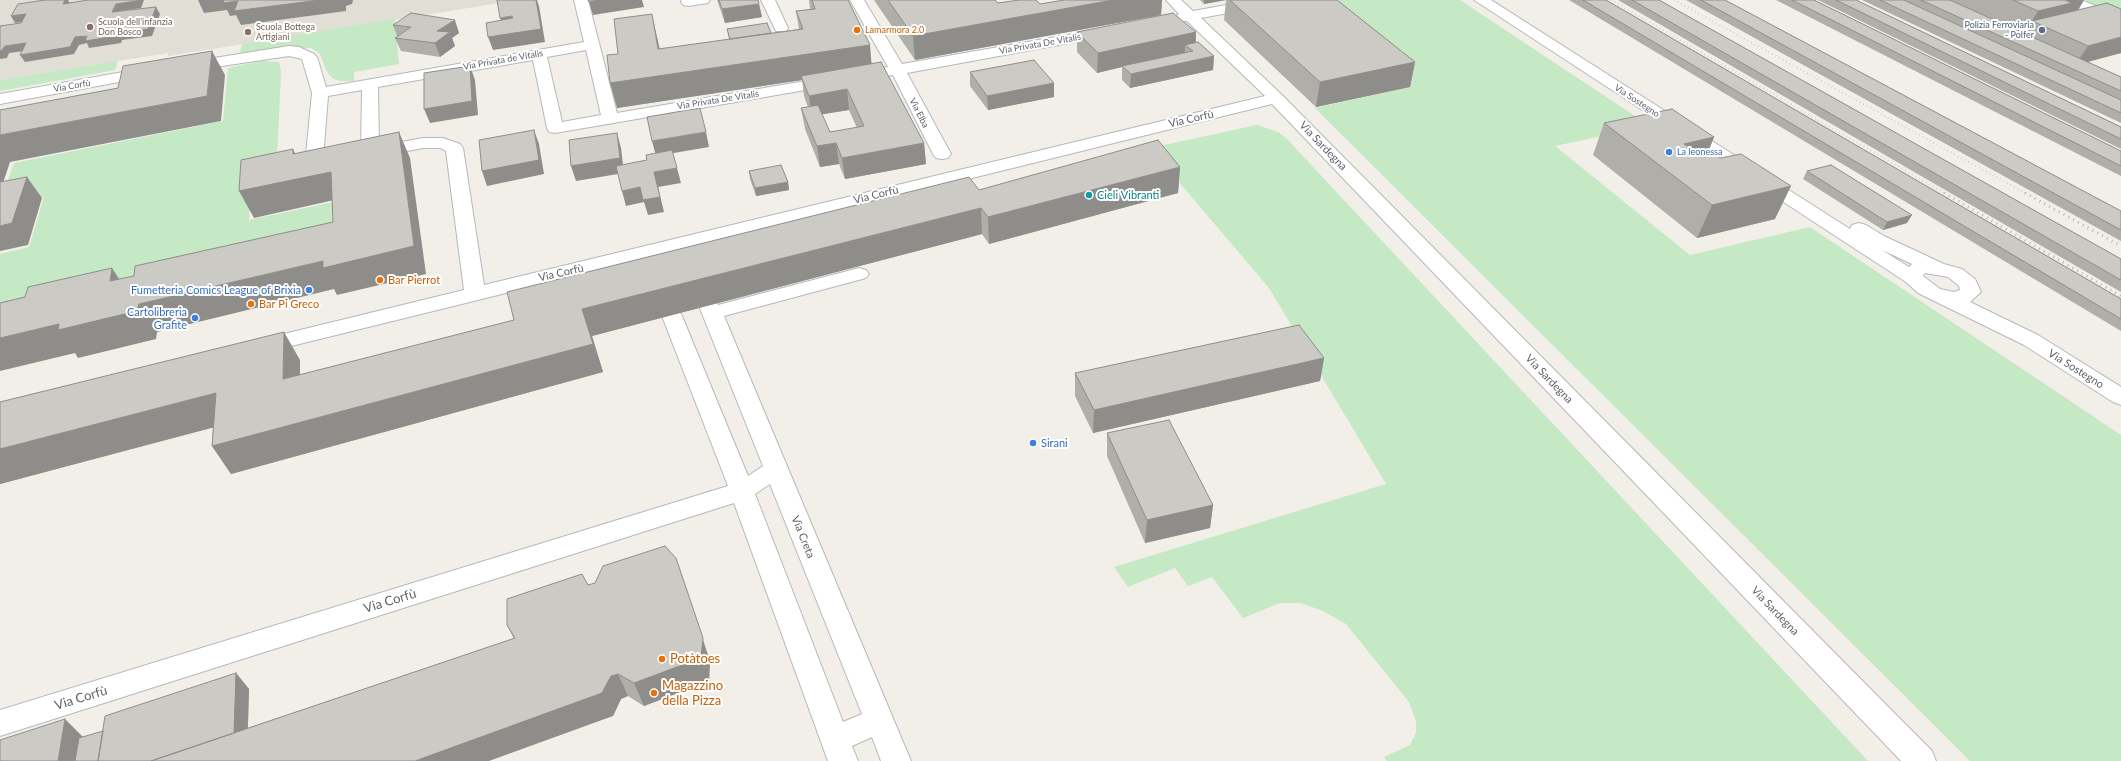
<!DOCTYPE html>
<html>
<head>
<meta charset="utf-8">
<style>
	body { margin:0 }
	canvas { display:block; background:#f1efe8 }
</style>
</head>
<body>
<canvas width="2121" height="761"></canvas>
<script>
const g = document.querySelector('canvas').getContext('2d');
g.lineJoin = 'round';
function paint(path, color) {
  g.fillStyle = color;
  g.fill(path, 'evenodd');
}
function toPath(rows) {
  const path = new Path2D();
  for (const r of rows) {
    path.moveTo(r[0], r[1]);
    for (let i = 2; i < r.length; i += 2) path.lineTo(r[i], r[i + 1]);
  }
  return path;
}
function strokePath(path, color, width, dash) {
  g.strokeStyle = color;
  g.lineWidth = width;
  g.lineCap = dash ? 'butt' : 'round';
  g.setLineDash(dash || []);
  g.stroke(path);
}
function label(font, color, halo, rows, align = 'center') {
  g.font = font + ' Lato,sans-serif';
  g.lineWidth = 4;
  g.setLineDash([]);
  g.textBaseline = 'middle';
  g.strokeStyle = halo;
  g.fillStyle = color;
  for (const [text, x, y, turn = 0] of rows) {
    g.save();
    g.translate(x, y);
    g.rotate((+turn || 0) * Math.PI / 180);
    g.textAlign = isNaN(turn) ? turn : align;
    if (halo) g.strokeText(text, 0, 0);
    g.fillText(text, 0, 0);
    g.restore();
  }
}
paint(toPath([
	[0,0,506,0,506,2,168,56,168,53,0,80]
]), '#e1ded6');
paint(toPath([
	[1329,0,1460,0,1650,126,1555,146,1690,255,1810,227,2121,435,2121,761,1970,761,1315,108,1410,87],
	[2088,0,2121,0,2121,17,2084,2],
	[395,19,399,64,354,72,354,81,340,81,332,78,327,72,320,54,311,48,284,47,240,53,242,44],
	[118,61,115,70,0,91,0,80],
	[261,61,279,62,281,72,276,180,251,186,249,220,338,201,340,246,0,325,0,254,29,247,44,197,0,206,3,193,14,163,223,121,228,68],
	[1257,125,1278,132,1286,138,1868,761,1387,761,1384,757,1410,745,1416,733,1416,721,1409,702,1346,624,1323,611,1301,603,1280,603,1243,618,1212,577,1188,586,1175,568,1128,587,1114,567,1386,484,1269,288,1150,148]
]), '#c5e8c5');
const minor = toPath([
	[574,0,588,0,617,113,888,67,850,0,864,0,902,64,1107,28,1112,29,1114,32,1112,35,1107,36,907,73,951,154,948,158,942,159,936,158,933,154,893,75,555,133,549,132,547,128,533,60,378,87,379,146,423,138,443,138,460,144,463,148,484,285,1265,96,1187,21,1175,21,1173,18,1179,14,1166,0,1181,0,1193,11,1254,0,1284,0,1282,3,1277,4,1201,18,1282,95,1932,751,1936,761,1901,761,1272,104,259,354,251,352,248,347,251,342,464,290,446,151,440,148,423,148,370,158,364,157,361,153,362,90,328,96,323,158,334,158,337,162,334,166,328,167,314,170,308,169,305,165,312,93,302,59,289,56,188,71,183,69,180,66,183,63,289,46,299,47,314,54,317,57,326,87,584,42,574,0],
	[586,50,601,115,562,122,547,57,586,50],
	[682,0,710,0,708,3,688,6,683,5,681,2,682,0],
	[761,0,775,0,788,28,786,31,776,31,761,0],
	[1474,0,1491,0,1850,229,1852,225,1859,223,1866,225,1884,236,1944,264,1962,269,1975,279,1981,292,1970,302,2038,335,2121,387,2121,405,2113,402,2024,345,1918,293,1906,282,1474,0],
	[1882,250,1912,264,1909,267,1882,250],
	[1925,273,1948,277,1959,286,1960,290,1954,292,1940,289,1923,276,1925,273],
	[2061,0,2081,0,2121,16,2121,25,2063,3,2061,0],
	[151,67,157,69,159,72,157,75,0,104,0,94,151,67],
	[859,268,866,270,869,274,866,278,724,316,911,761,881,761,872,737,852,746,858,761,828,761,734,503,0,736,0,710,728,486,662,316,665,311,672,310,679,311,682,316,748,476,763,466,699,306,702,301,709,300,716,301,718,305,859,268],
	[770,484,862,714,843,722,755,494,770,484]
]);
strokePath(minor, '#b5b8bc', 2);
paint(minor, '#fff');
strokePath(toPath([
	[1611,0,1946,194],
	[1674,0,2027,194]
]), '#b6b7b8', 2, [0.5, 3.5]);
strokePath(toPath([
	[1944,193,2121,296],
	[2025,193,2121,246]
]), '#b6b7b8', 3, [1, 4.5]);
paint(toPath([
	[717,0,758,0,762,17,725,23],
	[809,0,848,0,872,64,924,143,926,164,845,179,839,164,820,167,805,129,801,108,808,107,804,96,802,80,617,108,618,54,657,37,660,49,729,39,727,29,771,33,799,29,796,11,810,9],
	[849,110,857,128,830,132,822,114],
	[874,0,995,0,998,3,1040,4,1064,0,1162,0,1161,15,915,60],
	[1200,0,1337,0,1415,62,1410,87,1316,107,1224,20,1226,0,1204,4],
	[1569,0,1606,0,2121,299,2121,331],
	[1618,0,1659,0,2121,259,2121,292],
	[1686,0,1725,0,2121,211,2121,241],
	[1776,0,1814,0,2121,151,2121,176],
	[1818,0,1856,0,2121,127,2121,149],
	[1862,0,2084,0,2078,11,2121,53,2088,62,2121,77,2121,123],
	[393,25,459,33,452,38,455,46,440,57,401,51,395,38,397,36],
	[1077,32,1196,32,1196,42,1214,56,1213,70,1130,88,1122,80,1122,67,1097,73,1077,52],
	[970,72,1054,83,1054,97,988,110,970,86],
	[1604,123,1714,137,1706,157,1720,158,1775,219,1697,238,1593,155],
	[1180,167,1178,193,989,244,982,234,592,336,603,372,231,474,212,446,213,427,0,484,0,402,300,360,300,375,514,320,979,190],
	[749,171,788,182,789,190,756,196,750,179],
	[1807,171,1907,223,1883,230,1803,179],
	[1324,358,1320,381,1093,433,1075,396,1075,373],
	[1107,433,1213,505,1210,528,1145,543,1107,456],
	[588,585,710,661,709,681,644,706,628,696,621,699,613,716,83,737,103,731,236,673,249,689,248,728,514,639,507,625]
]), '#afaea9');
paint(toPath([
	[65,0,68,0,70,4,63,4],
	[138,0,144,0,141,8,120,11,116,18,112,12,116,4],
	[198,0,353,0,352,4,346,6,346,11,241,25,236,15,230,16,227,10,204,13],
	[536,0,537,0,539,6,545,42,493,50,488,37],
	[599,0,642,0,644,7,593,15,589,2],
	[1113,0,1162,0,1161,15,915,60,913,36],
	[1204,0,1226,0,1204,4],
	[2059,0,2084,0,2077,11,2032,21,2038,11],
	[759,4,762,17,725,23,722,9],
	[156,7,160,14,152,36,122,40,121,43,89,48,87,43,79,45,74,54,25,62,20,55,75,37,87,36,118,33],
	[26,14,30,21,15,23,11,16],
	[652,14,657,37,664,74,658,49],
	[512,16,516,30,505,32,500,18],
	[455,20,459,33,452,38,455,46,440,57,435,43,437,31],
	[1196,32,1195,52,1185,45,1185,54,1122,66,1122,67,1097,73,1098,53],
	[2121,37,2121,53,2075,65,2088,46],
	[26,43,31,50,9,53,7,58,0,59,0,51,5,46],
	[870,45,872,70,801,76,802,80,617,108,610,83],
	[212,51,225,75,221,121,10,162,0,192,0,135,207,96],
	[1214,56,1213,70,1130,88,1131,74],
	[1415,62,1410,87,1316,107,1320,82],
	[470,66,475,80,478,115,430,123,424,109],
	[1054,83,1054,97,988,110,987,96],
	[847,89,849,110,812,116,809,96],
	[534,130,539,144,544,174,487,186,482,171],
	[399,132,410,158,426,274,337,295,334,289,157,332,156,339,78,358,75,353,0,371,0,338,139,304,323,261],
	[706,132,709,147,656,156,652,141],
	[617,133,621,148,624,173,576,181,571,166],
	[1714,137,1701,170,1684,144],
	[836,143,839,164,820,167,817,146],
	[924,143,926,164,845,179,842,158],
	[293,149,306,176,331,172,343,198,254,218,239,191,293,154],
	[1180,167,1178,193,989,244,988,217],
	[677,168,681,183,658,187,664,212,648,215,644,202,626,206,622,191,640,187,654,172],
	[27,177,42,198,28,245,0,251,0,226],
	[788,182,789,190,756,196,755,188],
	[1791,186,1775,219,1697,238,1712,205],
	[981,208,982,234,592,336,603,372,231,474,212,446,582,309],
	[1912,215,1907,223,1883,230,1887,222],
	[112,268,130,296,110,281],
	[284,332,300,360,300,408,283,379],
	[1324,358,1320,381,1093,433,1094,410],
	[216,393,234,422,0,484,0,449],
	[1213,505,1210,528,1145,543,1147,520],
	[676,558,710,661,709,681,644,706,634,683],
	[236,673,249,689,247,751,220,761],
	[618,674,628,696,621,699,613,716,489,761,415,761,611,676],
	[65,719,87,741,84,761,58,761]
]), '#8f8d8a');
const building = toPath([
	[45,0,65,0,63,4,88,0,138,0,137,1,116,4,112,12,156,7,148,29,118,33,117,36,85,41,87,36,75,37,70,47,20,55,26,43,5,46,2,50,0,51,0,26,21,23,26,14,11,16,18,4,45,0],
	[224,0,320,0,234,11,238,1,223,3,224,0],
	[497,0,536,0,541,29,488,37,486,23,513,18,512,16,500,18,497,0],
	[588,0,599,0,589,2,588,0],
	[719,0,758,0,759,4,722,9,719,0],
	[812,0,848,0,870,45,610,83,607,55,618,54,614,19,652,14,658,49,803,29,796,11,815,9,812,0],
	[888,0,995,0,998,3,1019,0,1036,0,1040,4,1064,0,1113,0,913,36,888,0],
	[1230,0,1337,0,1415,62,1320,82,1230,0],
	[1583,0,1606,0,2121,299,2121,319,1583,0],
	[1632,0,1659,0,2121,259,2121,280,1632,0],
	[1701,0,1725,0,2121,211,2121,230,1701,0],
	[1792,0,1814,0,2121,151,2121,166,1792,0],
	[1836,0,1856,0,2121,127,2121,139,1836,0],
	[1880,0,1904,0,2121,100,2121,113,1880,0],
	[1921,0,1950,0,2121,77,2121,91,1921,0],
	[2013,0,2065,0,2072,3,2038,11,2013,0],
	[2107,3,2121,9,2121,37,2088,46,2032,21,2107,3],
	[411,13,455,20,437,31,450,32,435,43,395,38,411,27,393,25,411,13],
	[1173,13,1196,32,1098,53,1077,32,1173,13],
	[767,23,771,33,730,39,727,29,767,23],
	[1198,42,1214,56,1131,74,1122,66,1193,51,1185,45,1198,42],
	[212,51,207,96,0,135,0,110,118,88,123,66,212,51],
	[1034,60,1054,83,987,96,970,72,1034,60],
	[881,62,924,143,842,158,836,143,817,146,801,108,818,105,830,132,864,126,847,89,809,96,801,76,881,62],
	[470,66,472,101,424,109,424,73,470,66],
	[700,108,706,132,652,141,647,117,700,108],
	[1672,109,1714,137,1684,144,1704,157,1715,155,1720,158,1741,154,1791,186,1712,205,1604,123,1672,109],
	[534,130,539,160,482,171,479,140,534,130],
	[399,132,414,246,323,268,323,261,139,304,137,311,58,330,59,324,0,338,0,303,25,297,28,287,112,268,110,281,134,276,135,266,333,222,331,172,239,191,241,160,293,149,293,154,399,132],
	[617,133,620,158,571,166,569,140,617,133],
	[1158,140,1180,167,988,217,981,208,582,309,593,344,212,446,216,393,0,449,0,402,284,332,283,379,514,320,507,292,969,177,979,190,1158,140],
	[672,150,677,168,654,172,660,197,643,200,640,187,622,191,616,166,647,160,646,155,672,150],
	[781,165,788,182,755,188,749,171,781,165],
	[1831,165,1912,215,1887,222,1807,171,1831,165],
	[27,177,12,223,0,226,0,182,27,177],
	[1299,325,1324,358,1094,410,1075,373,1299,325],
	[1169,420,1213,505,1147,520,1107,433,1169,420],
	[665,546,676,558,703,638,701,658,634,683,618,674,611,676,602,693,415,761,151,761,515,638,507,625,507,599,582,574,588,585,595,583,603,566,665,546],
	[236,673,234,733,151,761,98,761,105,716,236,673],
	[65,719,58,761,0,761,0,740,65,719],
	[103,731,98,761,75,761,79,738,103,731]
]);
paint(building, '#cccac5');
strokePath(building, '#8f8d8a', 1);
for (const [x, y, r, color] of [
	[90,27,4,"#8d6e63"],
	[857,30,4,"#e8710a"],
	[2042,30,4,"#5c6f8a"],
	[248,32,4,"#8d6e63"],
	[1669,152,4,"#3f7fe0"],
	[1089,195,4,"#0f9aa8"],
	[380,280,4,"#e8710a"],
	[309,290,4,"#3f7fe0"],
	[251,304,4,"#e8710a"],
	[195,318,4,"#3f7fe0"],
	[1033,443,4,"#3f7fe0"],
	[662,659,4,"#e8710a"],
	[654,693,4,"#e8710a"]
]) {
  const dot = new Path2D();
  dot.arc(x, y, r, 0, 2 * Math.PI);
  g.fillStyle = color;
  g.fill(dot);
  strokePath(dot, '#fff', 1.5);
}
label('9px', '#785e54', '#fff', [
	["Scuola dell'infanzia",98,22],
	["Don Bosco",98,32],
	["Scuola Bottega",256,27],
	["Artigiani",256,37]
], 'left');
label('9px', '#4e5e75', '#fff', [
	["Polizia Ferroviaria",2034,25],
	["- Polfer",2034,35]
], 'right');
label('9px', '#c56008', '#fff', [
	["Lamarmora 2.0",865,30]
], 'left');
label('9px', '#5f6368', '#fff', [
	["Via Privata De Vitalis",1040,44,-10],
	["Via Privata de Vitalis",503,60,-10],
	["Via Corfù",72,86,-10],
	["Via Privata De Vitalis",718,100,-9],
	["Via Sostegno",1637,101,33],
	["Via Elba",919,113,63]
]);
label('9px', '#366cbe', '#fff', [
	["La leonessa",1677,152]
], 'left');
label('11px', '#5f6368', '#fff', [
	["Via Corfù",1191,119,-13],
	["Via Sardegna",1323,146,46],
	["Via Corfù",876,195,-14],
	["Via Corfù",561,273,-13],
	["Via Sostegno",2076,369,32],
	["Via Sardegna",1549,379,46],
	["Via Creta",803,537,68],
	["Via Sardegna",1775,611,46]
]);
label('11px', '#0d838f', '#fff', [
	["Cieli Vibranti",1097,195]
], 'left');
label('11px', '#c56008', '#fff', [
	["Bar Pierrot",388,280],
	["Bar Pi Greco",259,304]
], 'left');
label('11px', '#366cbe', '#fff', [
	["Fumetteria Comics League of Brixia",301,290],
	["Cartolibreria",187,312],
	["Grafite",187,325],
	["Sirani",1041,443,"left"]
], 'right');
label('13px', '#5f6368', '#fff', [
	["Via Corfù",390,601,-17],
	["Via Corfù",81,698,-17]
]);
label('13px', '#c56008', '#fff', [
	["Potàtoes",670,659],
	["Magazzino",662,686],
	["della Pizza",662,701]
], 'left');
</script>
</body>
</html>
